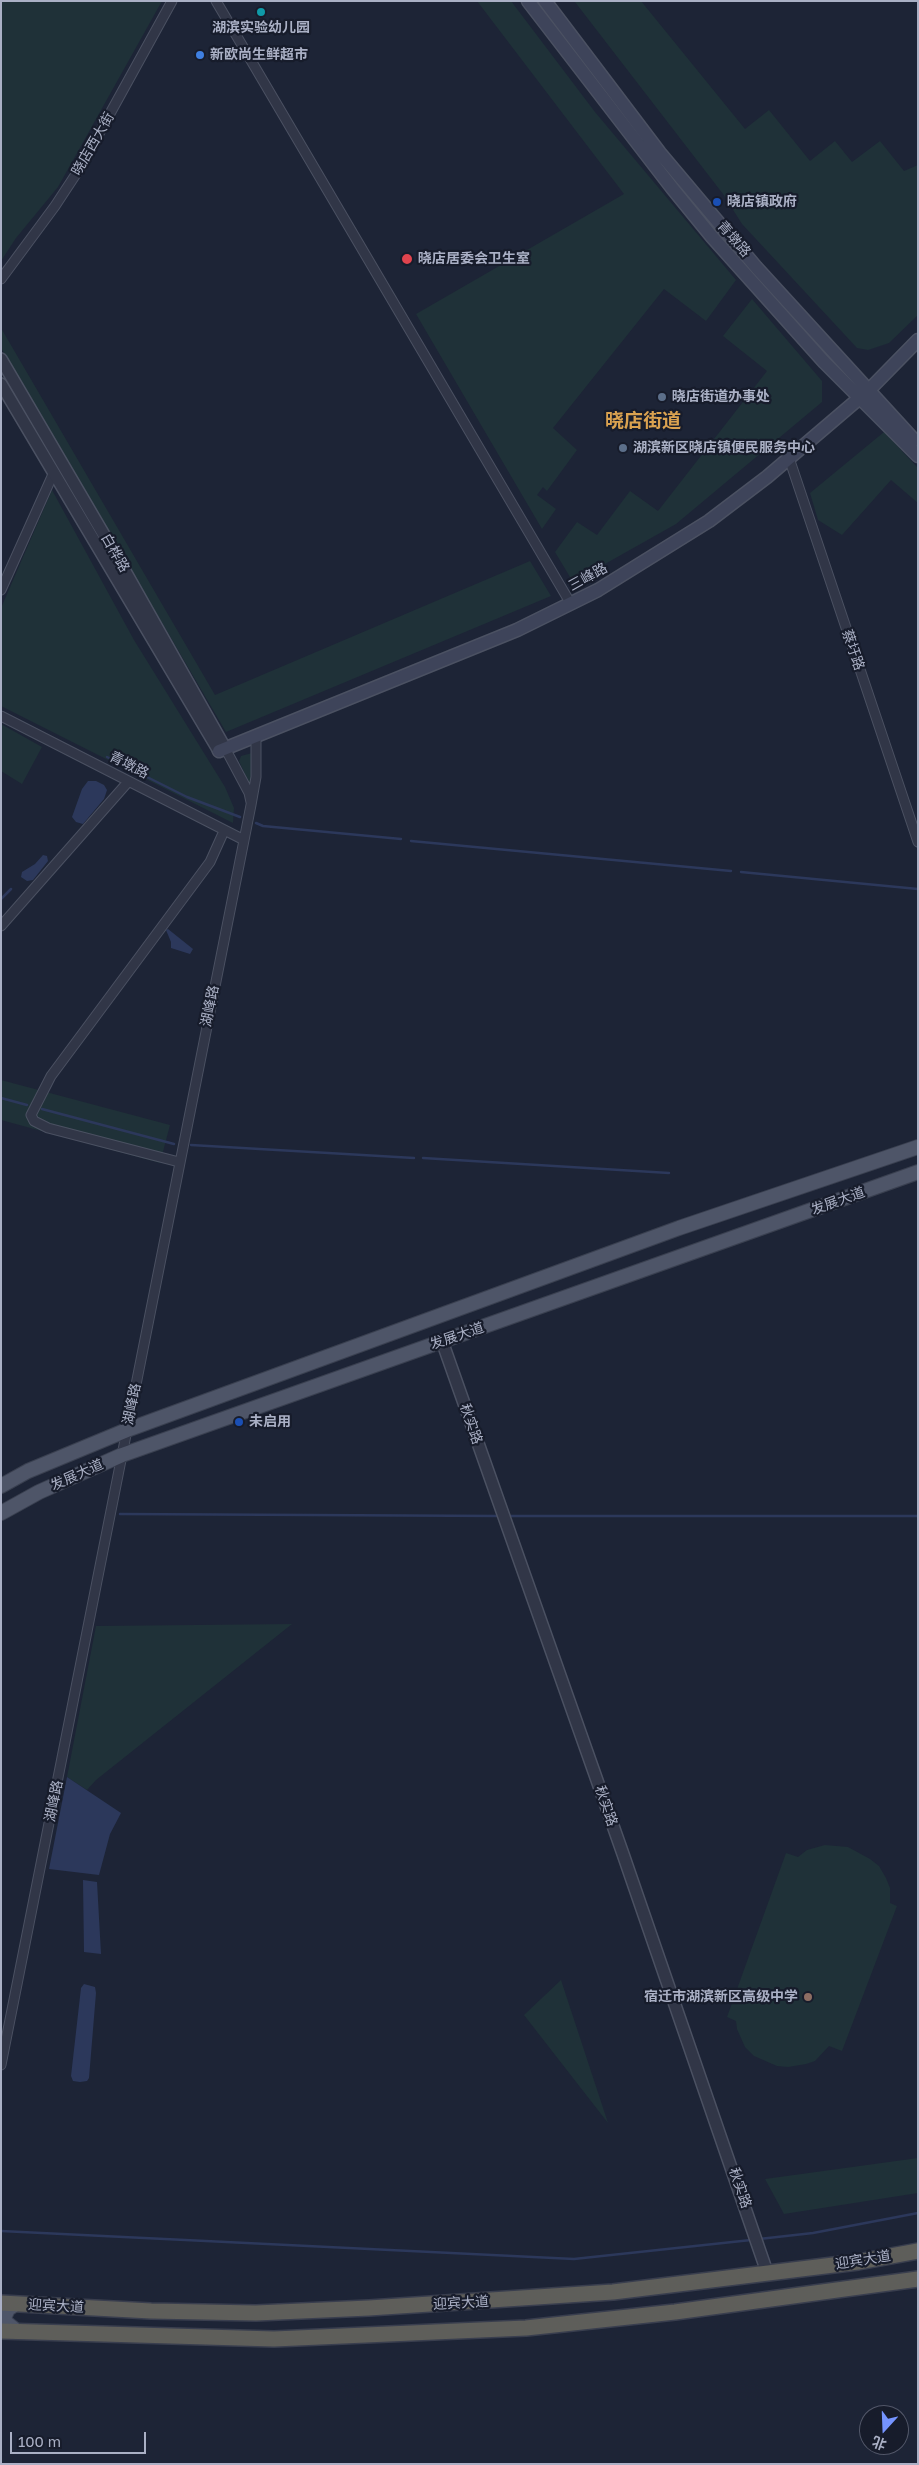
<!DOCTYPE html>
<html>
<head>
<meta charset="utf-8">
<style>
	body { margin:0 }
	#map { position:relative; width:919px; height:2465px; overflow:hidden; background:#1d2436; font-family:"Golos Text","Noto Sans SC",sans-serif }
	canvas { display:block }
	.frame { position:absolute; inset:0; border:2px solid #aab0c5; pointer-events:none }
	.north { position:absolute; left:859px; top:2405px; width:50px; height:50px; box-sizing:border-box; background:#171c2b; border:1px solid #525769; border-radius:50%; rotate:200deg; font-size:14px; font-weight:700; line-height:20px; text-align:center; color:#aab0c5 }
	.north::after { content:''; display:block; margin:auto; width:18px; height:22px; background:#7594ff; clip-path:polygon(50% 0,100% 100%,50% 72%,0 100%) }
	.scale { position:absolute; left:10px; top:2432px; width:136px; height:22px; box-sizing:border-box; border:2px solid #aab0c5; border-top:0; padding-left:6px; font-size:15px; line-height:18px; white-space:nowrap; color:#aab0c5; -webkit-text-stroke:4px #171c2b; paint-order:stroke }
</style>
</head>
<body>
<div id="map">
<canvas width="919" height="2465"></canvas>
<div class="frame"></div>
<div class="north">北</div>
<div class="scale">100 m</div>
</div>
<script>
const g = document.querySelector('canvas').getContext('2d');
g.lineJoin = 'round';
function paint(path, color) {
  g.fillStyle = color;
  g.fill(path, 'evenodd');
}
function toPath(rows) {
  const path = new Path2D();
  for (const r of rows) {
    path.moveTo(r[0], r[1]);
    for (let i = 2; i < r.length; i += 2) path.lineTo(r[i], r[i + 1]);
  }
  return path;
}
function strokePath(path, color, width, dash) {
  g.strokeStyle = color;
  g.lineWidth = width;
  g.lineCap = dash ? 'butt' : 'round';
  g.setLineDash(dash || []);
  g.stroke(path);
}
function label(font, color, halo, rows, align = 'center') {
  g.font = font + ' "Golos Text","Noto Sans SC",sans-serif';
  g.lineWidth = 4.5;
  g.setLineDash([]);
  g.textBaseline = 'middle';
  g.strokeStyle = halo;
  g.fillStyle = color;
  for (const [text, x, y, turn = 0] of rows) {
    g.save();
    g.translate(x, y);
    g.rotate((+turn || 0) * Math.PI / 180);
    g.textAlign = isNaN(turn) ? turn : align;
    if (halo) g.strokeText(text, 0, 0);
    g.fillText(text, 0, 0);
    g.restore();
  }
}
paint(toPath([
	[1,1,162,1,58,187,16,238,1,261],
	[477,1,511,1,595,112,736,280,706,321,664,289,553,428,577,450,547,491,543,487,537,495,556,509,542,529,416,314,624,194],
	[641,1,745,129,769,110,810,161,835,141,852,162,880,141,904,171,918,165,918,315,889,343,868,350,857,348,742,224,723,194,575,2],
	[752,299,822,381,822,402,676,524,573,582,555,552,577,522,597,535,630,491,658,511,767,371,723,336],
	[1,328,215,695,530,561,551,596,226,732,1,348],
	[884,432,918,468,918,503,891,480,842,535,818,520,810,493],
	[52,490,134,640,225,787,234,808,233,823,1,706,1,608],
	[1,724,42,747,22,784,1,771],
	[252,753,253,782,251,787,239,761,241,756],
	[1,1080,170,1125,160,1163,1,1120],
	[292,1624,96,1780,87,1790,67,1777,96,1626],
	[825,1845,848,1847,870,1859,879,1866,886,1878,890,1888,890,1903,897,1906,842,2051,829,2046,815,2061,806,2064,788,2067,777,2066,754,2056,745,2047,737,2029,736,2021,727,2017,786,1853,798,1857,807,1850],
	[561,1980,608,2123,524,2015],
	[918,2158,918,2193,784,2214,765,2179]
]), '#1f3138');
paint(toPath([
	[88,781,96,781,104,785,107,790,104,799,83,824,76,822,72,817,82,789],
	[43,855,47,856,48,861,33,880,27,881,21,877,22,872,35,864],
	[168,929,193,949,190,954,171,948,171,942,166,930],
	[67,1777,121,1813,110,1834,99,1875,49,1869],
	[83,1880,97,1882,101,1954,84,1952],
	[84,1984,95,1987,96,1993,89,2078,87,2081,80,2082,73,2081,71,2076,81,1988]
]), '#2c385b');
strokePath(toPath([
	[107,757,187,797,240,817],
	[256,823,263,826,401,839],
	[411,841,731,871],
	[741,872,918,889],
	[1,899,11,889],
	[1,1098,27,1105],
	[42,1109,174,1144],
	[191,1145,414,1158],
	[423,1158,669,1173],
	[120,1514,499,1516],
	[507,1516,918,1516],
	[1,2231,574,2259,751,2240],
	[759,2239,813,2233,918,2213]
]), '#2c385b', 2.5);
const minor = toPath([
	[216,1,571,604],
	[1,279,55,206,80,168,172,1],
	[789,458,918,842],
	[1,590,54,472],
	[1,716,244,840],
	[225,748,249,793,251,802],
	[1,926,128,782],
	[179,1162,48,1128,34,1121,31,1115,51,1076,210,862,224,831],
	[1,2065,251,805,256,777,256,736]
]);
const tertiary = toPath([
	[1,359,117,557,225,748],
	[1,384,219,751],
	[442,1341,623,1854,767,2272]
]);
const secondary = toPath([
	[528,1,672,188,712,237,824,362,918,456],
	[545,1,660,153,756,267,914,440],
	[219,751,517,630,598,590,709,521,767,477,869,390,918,340]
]);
const primary = toPath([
	[1,1486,28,1471,127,1430,679,1228,918,1147],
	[1,1513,39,1492,122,1455,918,1172],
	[16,2304,8,2309,3,2320,18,2332]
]);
const trunk = toPath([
	[1,2303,151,2311,256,2313,369,2308,613,2292,858,2262,918,2251],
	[1,2331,274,2339,526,2328,675,2312,918,2279]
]);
strokePath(minor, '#4b5162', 11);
strokePath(tertiary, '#4b5162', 14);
strokePath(secondary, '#4b5162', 15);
strokePath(primary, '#3a4050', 16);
strokePath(trunk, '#393e4e', 18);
strokePath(minor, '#313647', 9);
strokePath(tertiary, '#313647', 11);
strokePath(secondary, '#3e445a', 12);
strokePath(primary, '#4e5568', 14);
strokePath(trunk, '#5e5e5a', 15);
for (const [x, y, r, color] of [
	[261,12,5,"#0f9aa8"],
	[200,55,5,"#3f7fe0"],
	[717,202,5,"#1a4fb4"],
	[407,259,6,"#e0444e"],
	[662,397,5,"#5c6f8a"],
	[623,448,5,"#5c6f8a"],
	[239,1422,5,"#1a4fb4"],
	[808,1997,5,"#8d6e63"]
]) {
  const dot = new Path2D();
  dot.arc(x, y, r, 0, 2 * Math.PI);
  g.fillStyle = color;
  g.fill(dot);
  strokePath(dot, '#171c2b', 2);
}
label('bold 14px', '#aab0c5', '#171c2b', [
	["湖滨实验幼儿园",261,28,"center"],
	["新欧尚生鲜超市",210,55],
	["晓店镇政府",727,202],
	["晓店居委会卫生室",418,259],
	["晓店街道办事处",672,397],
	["湖滨新区晓店镇便民服务中心",633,448],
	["未启用",249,1422],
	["宿迁市湖滨新区高级中学",798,1997,"right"]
], 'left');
label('14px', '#aab0c5', '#171c2b', [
	["晓店西大街",93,144,-60],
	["青墩路",734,239,49],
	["白桦路",115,553,60],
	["三峰路",588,577,-29],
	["蔡圩路",853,650,71],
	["青墩路",129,765,27],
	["湖峰路",210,1006,-79],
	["发展大道",838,1201,-20],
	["发展大道",457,1336,-19],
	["湖峰路",132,1404,-79],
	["秋实路",471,1424,71],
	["发展大道",77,1475,-24],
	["湖峰路",54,1801,-79],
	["秋实路",606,1806,71],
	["秋实路",740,2188,71],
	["迎宾大道",863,2260,-9],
	["迎宾大道",461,2303,-3],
	["迎宾大道",56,2306,3]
]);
label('bold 19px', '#daa250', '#171c2b', [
	["晓店街道",643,421]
]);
</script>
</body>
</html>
